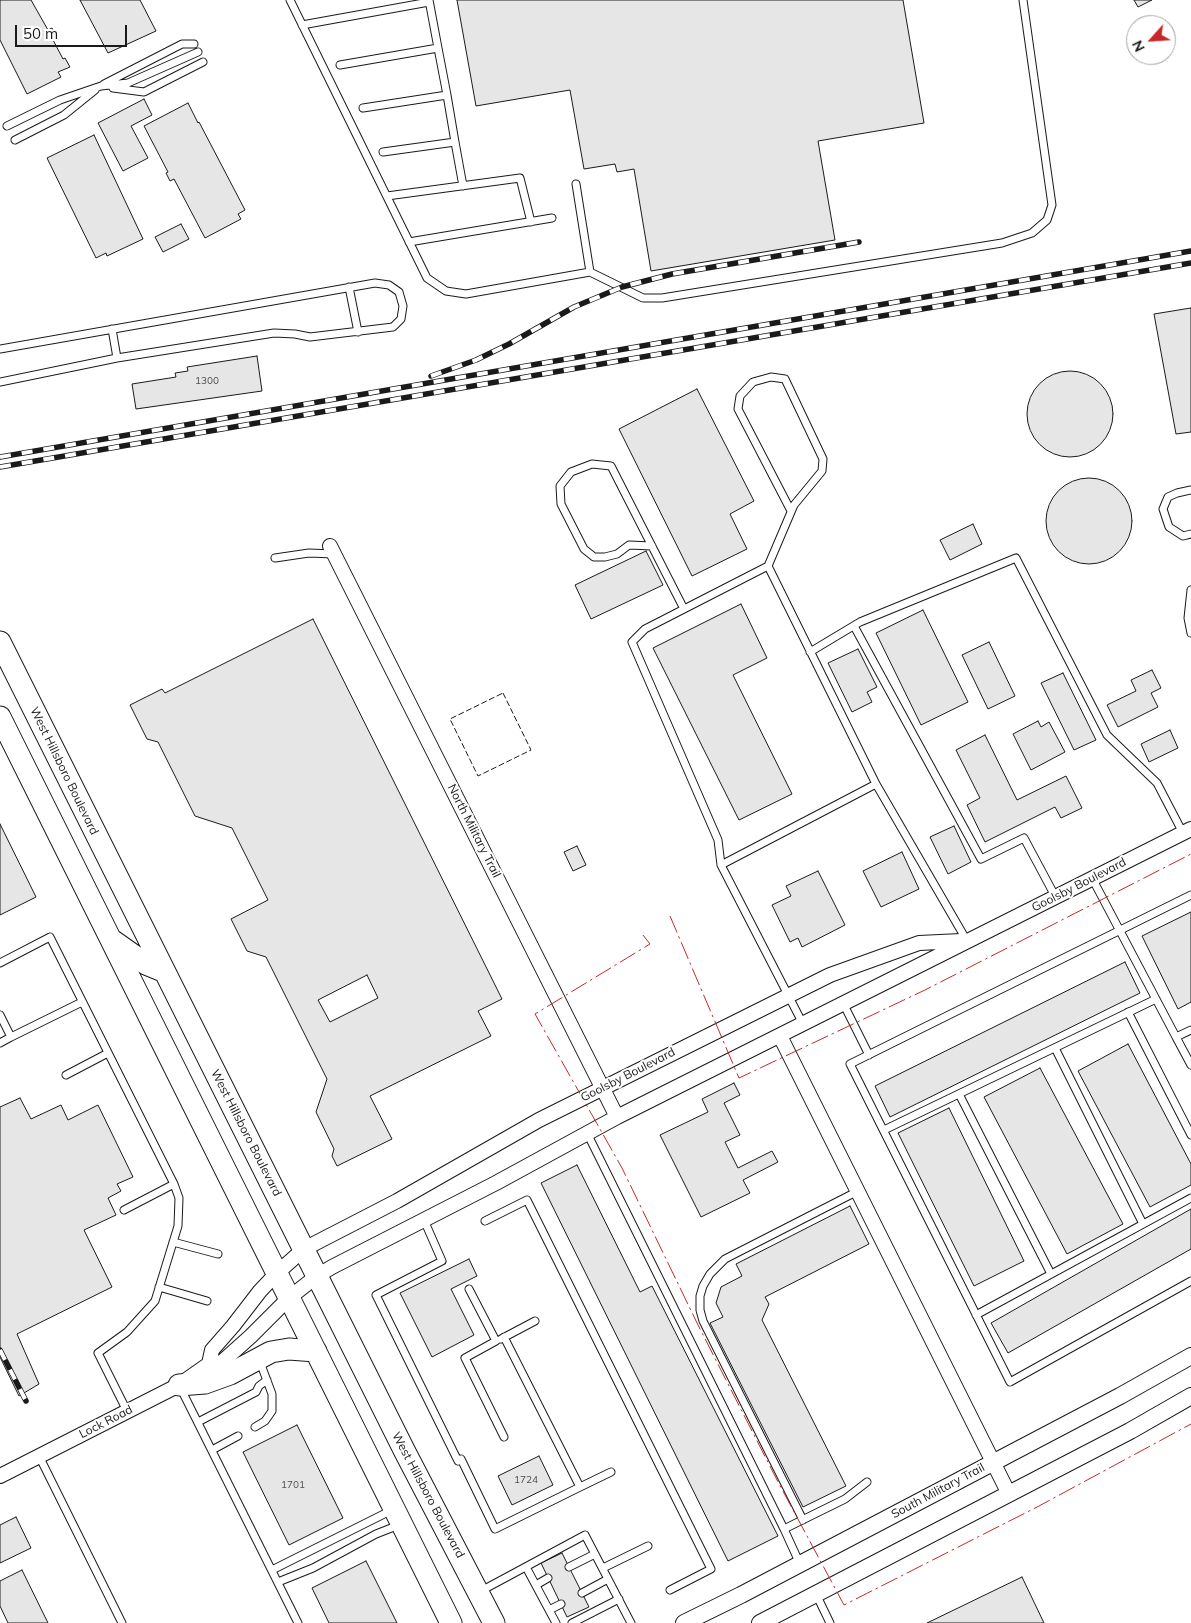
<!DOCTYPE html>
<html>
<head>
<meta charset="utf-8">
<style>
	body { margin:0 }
	#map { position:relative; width:1191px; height:1623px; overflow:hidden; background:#fff; font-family:Mulish,sans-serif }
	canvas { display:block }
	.north { position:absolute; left:1126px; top:15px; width:50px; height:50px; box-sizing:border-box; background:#fff; border:1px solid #a3a3a3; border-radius:50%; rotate:244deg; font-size:14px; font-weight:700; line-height:20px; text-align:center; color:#1a1a1a }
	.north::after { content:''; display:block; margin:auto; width:18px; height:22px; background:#c62828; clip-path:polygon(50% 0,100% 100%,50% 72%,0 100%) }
	.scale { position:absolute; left:15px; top:25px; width:112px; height:22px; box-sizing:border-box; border:2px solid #1a1a1a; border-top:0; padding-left:6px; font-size:15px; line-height:18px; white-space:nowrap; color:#1a1a1a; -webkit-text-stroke:4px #fff; paint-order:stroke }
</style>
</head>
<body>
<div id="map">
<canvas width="1191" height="1623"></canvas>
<div class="north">N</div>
<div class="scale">50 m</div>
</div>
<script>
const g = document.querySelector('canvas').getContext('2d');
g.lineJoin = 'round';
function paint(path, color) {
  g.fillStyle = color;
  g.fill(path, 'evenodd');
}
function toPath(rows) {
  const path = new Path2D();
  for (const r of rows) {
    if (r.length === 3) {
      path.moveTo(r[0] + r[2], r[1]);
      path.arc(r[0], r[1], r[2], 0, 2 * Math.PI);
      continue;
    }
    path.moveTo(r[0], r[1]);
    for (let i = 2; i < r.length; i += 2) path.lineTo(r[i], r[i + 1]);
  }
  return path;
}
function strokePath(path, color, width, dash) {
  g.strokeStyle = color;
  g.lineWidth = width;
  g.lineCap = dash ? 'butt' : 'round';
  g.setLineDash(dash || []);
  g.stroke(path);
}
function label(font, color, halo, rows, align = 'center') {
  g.font = font + ' Mulish,sans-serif';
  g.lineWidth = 4;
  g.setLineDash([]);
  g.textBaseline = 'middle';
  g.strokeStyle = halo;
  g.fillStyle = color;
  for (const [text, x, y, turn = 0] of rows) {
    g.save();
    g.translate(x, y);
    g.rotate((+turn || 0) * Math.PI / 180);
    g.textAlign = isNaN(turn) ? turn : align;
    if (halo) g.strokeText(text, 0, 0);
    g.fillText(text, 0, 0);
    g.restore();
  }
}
const building = toPath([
	[0,0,31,0,48,30,52,28,56,36,52,38,63,59,65,58,70,67,58,72,61,77,27,94,0,40,0,0],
	[80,0,140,0,156,31,108,53,80,0],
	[457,0,903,0,924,123,818,141,835,240,651,271,634,169,617,172,615,164,584,169,570,90,476,106,457,0],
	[1134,0,1152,0,1138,7,1134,0],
	[144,99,152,115,131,126,148,158,123,171,98,123,144,99],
	[188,103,198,123,199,122,245,210,238,214,241,219,205,238,174,179,170,181,166,173,168,172,144,126,188,103],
	[94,135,143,239,107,256,106,253,96,258,47,158,94,135],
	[181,224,189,239,163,252,155,237,181,224],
	[1191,308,1191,432,1176,434,1154,314,1191,308],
	[257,356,262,391,136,409,132,384,176,377,175,373,188,371,187,367,257,356],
	[1070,414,43],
	[697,389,754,501,730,514,747,549,692,576,619,429,697,389],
	[1089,521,43],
	[973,524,982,544,950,560,940,540,973,524],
	[646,551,663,585,591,619,575,585,646,551],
	[741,604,767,658,733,675,792,794,739,820,653,648,741,604],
	[923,610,968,702,921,725,876,633,923,610],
	[313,619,502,999,478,1011,491,1036,370,1096,392,1139,337,1166,332,1156,334,1149,316,1112,327,1079,266,957,247,951,231,919,268,900,232,828,195,816,158,742,147,739,130,705,162,689,165,693,313,619],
	[367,975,378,998,330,1022,318,1000,367,975],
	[989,642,1015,696,988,709,962,655,989,642],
	[858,649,877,687,867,692,872,702,852,712,828,663,858,649],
	[1152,670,1161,688,1151,693,1158,707,1118,727,1107,705,1136,691,1131,680,1152,670],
	[1063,673,1096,740,1074,750,1041,683,1063,673],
	[1038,721,1041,727,1049,722,1065,752,1031,770,1013,734,1038,721],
	[1170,730,1178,748,1149,762,1141,744,1170,730],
	[985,735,1017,800,1066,776,1082,808,1061,818,1055,807,985,842,967,805,980,798,956,750,985,735],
	[0,824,36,897,0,915,0,824],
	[954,826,971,862,948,874,930,837,954,826],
	[577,846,586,865,573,871,564,852,577,846],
	[902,852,919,889,881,907,863,871,902,852],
	[818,871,845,925,802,947,798,938,790,942,772,905,791,896,786,886,818,871],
	[1191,912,1191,1002,1178,1009,1142,936,1191,912],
	[1125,962,1140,993,890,1117,875,1086,1125,962],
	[1128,1044,1191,1164,1191,1185,1150,1207,1078,1071,1128,1044],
	[1040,1068,1123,1224,1067,1254,984,1097,1040,1068],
	[734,1083,740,1095,724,1103,740,1135,725,1142,738,1168,772,1151,778,1162,743,1180,750,1193,701,1217,660,1135,708,1112,702,1099,734,1083],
	[20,1098,31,1119,61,1105,68,1120,98,1105,133,1177,117,1184,121,1191,108,1198,116,1215,84,1230,112,1287,17,1334,39,1384,19,1396,0,1357,0,1107,20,1098],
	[949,1108,1024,1261,974,1286,898,1133,949,1108],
	[577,1165,640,1292,652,1286,778,1536,728,1561,541,1183,577,1165],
	[850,1206,869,1244,765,1297,769,1304,762,1320,846,1486,803,1507,710,1323,723,1317,716,1303,721,1287,742,1276,736,1264,850,1206],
	[1191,1209,1191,1249,1008,1353,991,1323,1191,1209],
	[469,1259,477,1276,451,1289,474,1335,432,1357,400,1293,469,1259],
	[297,1425,343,1518,289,1545,243,1452,297,1425],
	[539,1456,553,1485,512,1505,498,1476,539,1456],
	[16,1517,31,1548,0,1563,0,1525,16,1517],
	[562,1553,589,1607,567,1617,541,1563,562,1553],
	[366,1561,397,1623,329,1623,312,1588,366,1561],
	[22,1570,48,1623,8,1623,0,1606,0,1581,22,1570],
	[1022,1577,1044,1623,927,1623,1022,1577]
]);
paint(building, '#e6e6e6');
strokePath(building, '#1a1a1a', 1);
const service = toPath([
	[290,0,427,278,446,291,466,294,590,272,576,184],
	[429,0,438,48],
	[302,25,429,2],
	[340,65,438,48,447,95],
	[104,84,182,44,194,44],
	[113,88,144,92,203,62],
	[363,108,447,95,455,142],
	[7,126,60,100,101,86,128,83,198,52],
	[15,140,64,115,95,90],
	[383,152,455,142,463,186],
	[387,196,520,178,531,222],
	[409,242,552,218],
	[590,272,643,298,662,298,1002,243,1032,233,1047,220,1052,205,1023,0],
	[349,287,358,332],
	[112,329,117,358],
	[0,349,375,283,389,285,399,292,403,306,401,319,393,327,310,337,295,334,274,333,117,358,0,382],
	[1191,490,1177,493,1168,497,1163,509,1169,527,1183,536,1191,534],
	[791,511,738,409,740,396,753,382,771,377,785,379,823,459,822,471,794,505,768,566,645,629,632,642,718,840,721,865,803,1024],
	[652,546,629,545,617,554,605,557,594,557,584,549,561,504,560,486,571,472,592,464,611,466,684,609],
	[275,558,309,553,334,554],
	[1191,590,1188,618,1191,633],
	[854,626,981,859,1024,838,1055,896],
	[810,652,860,622,1016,558,1107,735,1157,783,1183,833],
	[876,784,967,941],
	[721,865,876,784,768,566],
	[1092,878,1176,1037],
	[1191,895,850,1064,1010,1382,1191,1281],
	[0,963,50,937,174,1184],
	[843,1003,869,1055],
	[1128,1012,1191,1135],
	[0,1015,11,1037,82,1002],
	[1191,1030,1176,1037,1191,1065],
	[0,1043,11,1037],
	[1055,1048,1143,1224],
	[66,1075,108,1053],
	[959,1094,1051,1274],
	[884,1130,1156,999],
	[587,1133,784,1529,800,1564],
	[124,1210,174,1184,179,1198,178,1226,155,1301,127,1332,98,1353,127,1411],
	[424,1220,442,1261,376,1295,458,1461],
	[485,1221,527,1200,539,1224,711,1569,670,1590],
	[173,1242,218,1254],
	[159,1287,207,1301],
	[469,1289,496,1341,465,1358,504,1437],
	[976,1315,1191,1198],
	[501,1339,535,1321],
	[180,1387,298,1623],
	[198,1422,256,1392,259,1386,267,1380],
	[255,1427,265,1421,272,1411,272,1394,260,1362],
	[212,1450,238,1436],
	[39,1456,122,1623],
	[461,1459,495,1529,580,1487,504,1337],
	[580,1487,611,1472],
	[803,1520,703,1321,700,1310,700,1296,703,1286,710,1274,725,1259,858,1191],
	[784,1529,845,1499,867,1482],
	[526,1567,556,1623],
	[569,1567,595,1554],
	[603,1568,648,1546],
	[272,1570,392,1510],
	[278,1582,313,1568,376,1534,399,1525],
	[536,1585,548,1578],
	[479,1592,585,1535,631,1623],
	[582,1593,608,1579],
	[816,1594,830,1623],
	[549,1610,561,1604],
	[572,1623,619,1599]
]);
const minor = toPath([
	[330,546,617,1117],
	[780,1036,1009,1494],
	[209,1364,212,1350,233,1326,260,1291,277,1273,304,1249,397,1201,539,1120,830,975,919,943,961,941],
	[0,1476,179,1385,209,1364,222,1362,251,1336,289,1298,317,1276,332,1267,496,1183,617,1117,1191,829]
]);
const tertiary = toPath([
	[684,1623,741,1595,1120,1396,1191,1356],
	[760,1623,1130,1431,1191,1396]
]);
const primary = toPath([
	[0,642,404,1450,494,1623],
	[0,717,451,1623],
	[112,940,146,964,163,971],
	[179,1385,205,1383,230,1374,271,1352,289,1349,316,1351]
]);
strokePath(service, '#1a1a1a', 9);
strokePath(minor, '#1a1a1a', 16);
strokePath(tertiary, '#1a1a1a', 18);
strokePath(primary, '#1a1a1a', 23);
strokePath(service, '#fff', 7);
strokePath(minor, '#fff', 14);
strokePath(tertiary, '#fff', 16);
strokePath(primary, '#fff', 21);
const rail = toPath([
	[431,376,476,360,509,344,574,307,622,287,672,274,859,242],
	[0,457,1191,251],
	[0,467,1191,263],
	[0,1350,26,1401]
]);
strokePath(rail, '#1a1a1a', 5.5);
strokePath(rail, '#fff', 4, [11]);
strokePath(toPath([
	[503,693,531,750,478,776,450,719,503,693]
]), '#1a1a1a', 1, [6, 2.5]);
strokePath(toPath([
	[670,916,739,1078,925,990,1191,854],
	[643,935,650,944,535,1014,622,1168,698,1325,777,1480,844,1605,1039,1506,1191,1424]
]), '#c62828', 1, [18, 4, 2.5, 4]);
label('10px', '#4d4d4d', null, [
	["1300",207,381],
	["1724",526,1480],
	["1701",293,1485]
]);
label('12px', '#1a1a1a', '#fff', [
	["West Hillsboro Boulevard",64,771,64],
	["North Military Trail",474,831,63],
	["Goolsby Boulevard",1079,885,-27],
	["Goolsby Boulevard",628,1075,-27],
	["West Hillsboro Boulevard",246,1133,63],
	["Lock Road",106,1422,-27],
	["South Military Trail",938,1491,-28],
	["West Hillsboro Boulevard",428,1495,62]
]);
</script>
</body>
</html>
